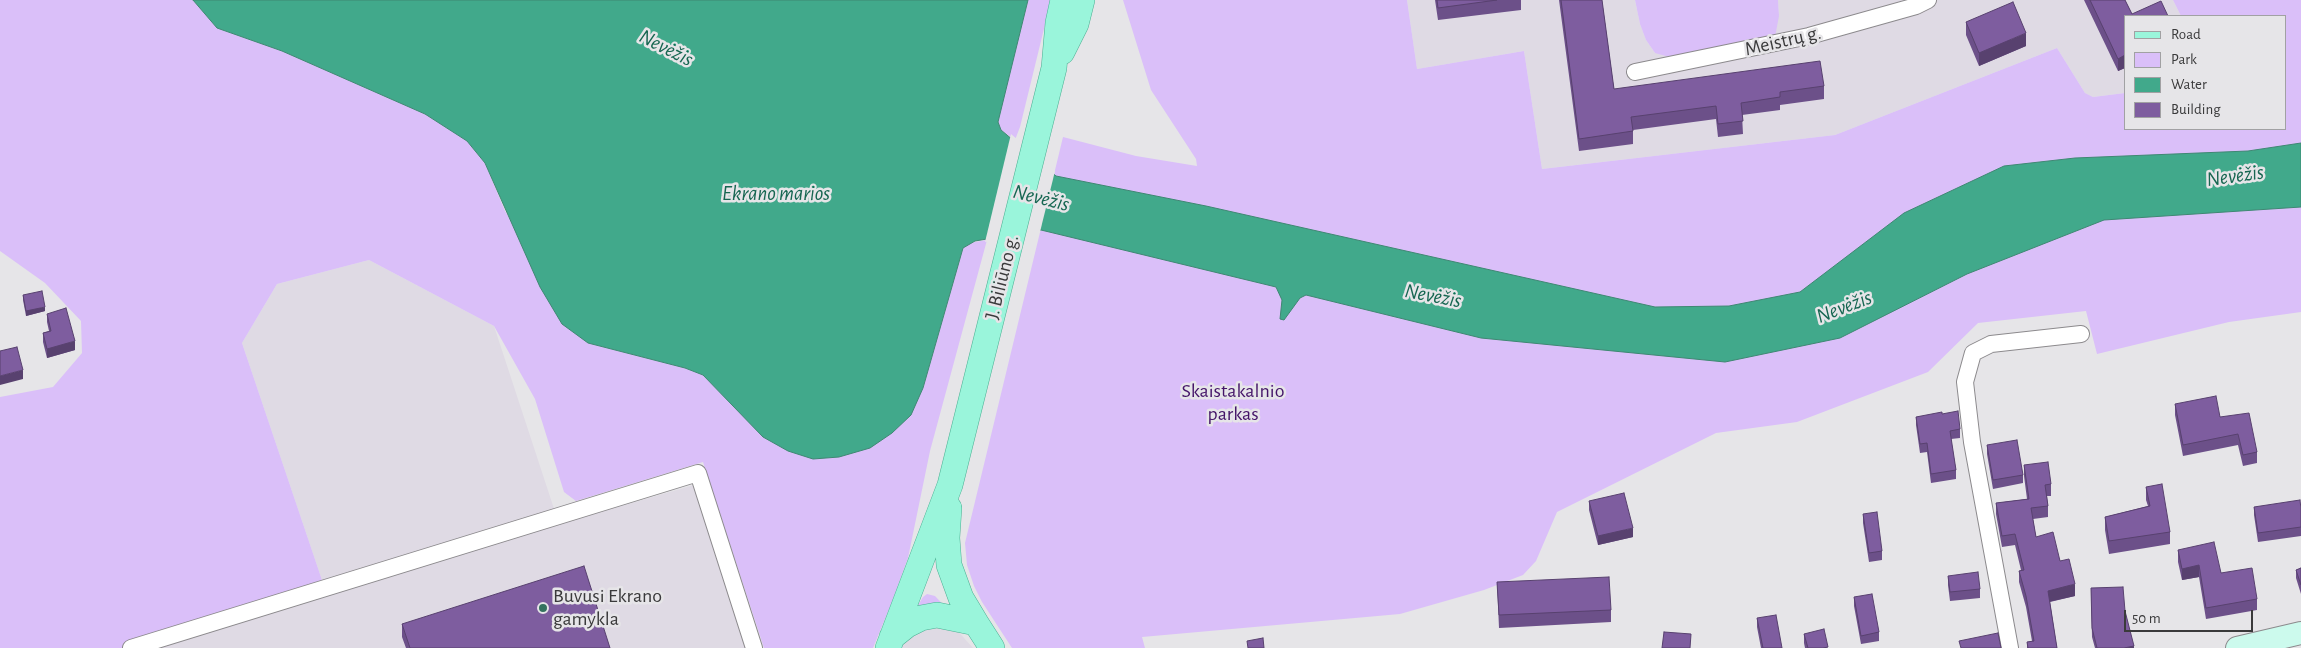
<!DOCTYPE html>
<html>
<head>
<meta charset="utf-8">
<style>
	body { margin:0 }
	#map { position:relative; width:2301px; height:648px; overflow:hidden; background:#e6e5e8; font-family:"Alegreya Sans",sans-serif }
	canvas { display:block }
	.legend { position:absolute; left:2124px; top:15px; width:162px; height:115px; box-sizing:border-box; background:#e6e5e8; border:1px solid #a1a1a3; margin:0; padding:6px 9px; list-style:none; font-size:15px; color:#3a3a3b }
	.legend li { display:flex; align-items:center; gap:10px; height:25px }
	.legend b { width:25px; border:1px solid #a1a1a3 }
	.scale { position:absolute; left:2124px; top:610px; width:129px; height:22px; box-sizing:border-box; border:2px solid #3a3a3b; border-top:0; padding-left:6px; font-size:15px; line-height:18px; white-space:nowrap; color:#3a3a3b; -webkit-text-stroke:4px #e6e5e8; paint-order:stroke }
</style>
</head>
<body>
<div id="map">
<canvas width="2301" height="648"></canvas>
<ul class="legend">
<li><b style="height:6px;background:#9af5db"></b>Road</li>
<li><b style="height:14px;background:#dabff9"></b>Park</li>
<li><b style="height:14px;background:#41a98b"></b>Water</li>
<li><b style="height:14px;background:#7e5d9f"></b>Building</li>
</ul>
<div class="scale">50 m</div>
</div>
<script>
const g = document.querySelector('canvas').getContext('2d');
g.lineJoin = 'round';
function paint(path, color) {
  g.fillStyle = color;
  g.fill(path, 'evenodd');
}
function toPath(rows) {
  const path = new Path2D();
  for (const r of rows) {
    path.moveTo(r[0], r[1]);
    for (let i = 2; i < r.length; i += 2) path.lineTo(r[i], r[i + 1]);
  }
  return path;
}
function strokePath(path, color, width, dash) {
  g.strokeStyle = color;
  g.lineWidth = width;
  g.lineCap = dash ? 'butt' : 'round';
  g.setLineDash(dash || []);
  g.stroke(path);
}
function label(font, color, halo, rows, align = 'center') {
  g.font = font + ' "Alegreya Sans",sans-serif';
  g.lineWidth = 5;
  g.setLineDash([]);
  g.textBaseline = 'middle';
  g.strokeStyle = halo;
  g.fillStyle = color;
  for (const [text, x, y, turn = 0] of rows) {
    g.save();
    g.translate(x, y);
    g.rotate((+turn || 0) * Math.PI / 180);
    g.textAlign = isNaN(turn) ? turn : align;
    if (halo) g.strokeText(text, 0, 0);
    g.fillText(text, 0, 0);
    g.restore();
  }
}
paint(toPath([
	[1407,0,1635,0,1640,24,1646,40,1655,53,1779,16,1778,0,2173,0,2181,16,2125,16,2125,93,2093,97,2085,93,2057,48,1835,135,1542,169,1524,51,1417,69],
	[369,260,494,326,559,524,694,485,746,648,131,648,325,589,242,343,277,284],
	[921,625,956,629,973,648,898,648]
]), '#dfdae4');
paint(toPath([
	[0,0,193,0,217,28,282,51,425,114,467,141,485,163,505,211,588,343,685,368,703,375,724,396,923,388,963,248,969,243,987,240,930,451,908,558,892,602,873,648,764,648,703,462,576,501,564,492,535,399,494,326,369,260,277,284,242,343,325,589,131,648,0,648,0,397,53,387,82,353,81,321,45,283,0,251],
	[1028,0,1051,0,1020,127,1015,140,1001,130,997,122],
	[1123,0,1407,0,1417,69,1524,51,1542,169,1835,135,2057,48,2085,93,2093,97,2125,93,2125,129,2285,129,2285,16,2181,16,2173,0,2301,0,2301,312,2229,322,2097,354,2086,311,1978,323,1928,372,1797,422,1716,433,1557,512,1536,561,1523,575,1484,590,1400,614,1142,637,1145,648,1012,648,982,602,974,586,967,565,965,543,1063,137,1136,156,1197,166,1196,159,1151,90],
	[1635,0,1778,0,1779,16,1775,37,1673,58,1655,53,1646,40,1640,24],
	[927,594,935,596,950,612,911,617,923,597]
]), '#dabff9');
const water = toPath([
	[193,0,1028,0,998,122,1001,130,1056,176,1206,206,1655,307,1729,306,1800,292,1904,213,2004,166,2075,158,2248,151,2301,143,2301,207,2104,220,1967,274,1840,338,1725,362,1481,338,1306,295,1300,298,1284,320,1280,319,1282,300,1276,287,1041,230,975,241,963,248,923,388,911,415,892,433,870,448,839,457,813,459,788,451,763,437,703,375,685,368,588,343,562,324,540,287,485,163,467,141,425,114,282,51,217,28,193,0]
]);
paint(water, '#41a98b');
strokePath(water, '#3f8873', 1);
paint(toPath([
	[1011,134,1055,171,1040,232,985,242]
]), '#e6e5e8');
const street = toPath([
	[1635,72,1809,36,1916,6,1928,0],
	[131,648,698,473,754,648],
	[2010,648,1972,442,1965,382,1973,353,1991,344,2081,334]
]);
const secondary = toPath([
	[2237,648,2301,633]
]);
const primary = toPath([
	[1062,52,1076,24,1082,0],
	[949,508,947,538,949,565,961,598,976,623],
	[892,637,907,625,921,618,937,615,976,623,992,648],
	[888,648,950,485,1054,68,1058,23,1063,0]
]);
strokePath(street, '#8c8a8d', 18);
strokePath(secondary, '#8c8a8d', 24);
strokePath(primary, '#4cb093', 26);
strokePath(street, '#fff', 16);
strokePath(secondary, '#ccfaed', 22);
strokePath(primary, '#9af5db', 25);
paint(toPath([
	[1435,0,1521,0,1521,10,1438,20],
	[1559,0,1602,0,1614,89,1824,86,1824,99,1780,105,1780,110,1742,115,1743,134,1718,137,1716,119,1633,130,1633,144,1579,151],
	[2084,0,2125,0,2132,14,2168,16,2125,16,2125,68,2118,71],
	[1966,22,2026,46,1979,66,1966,35],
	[23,295,45,311,26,316,23,300],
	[47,314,75,350,47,358,43,342,43,333,49,331,47,322],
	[2175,404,2220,417,2257,452,2257,463,2243,466,2238,445,2183,456,2175,415],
	[1942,414,1960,429,1960,438,1951,439,1956,470,1956,479,1931,483,1927,452,1920,453,1916,425,1916,417],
	[1987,445,2023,475,2023,483,1993,489,1987,454],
	[2024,465,2051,484,2051,496,2047,496,2048,506,2048,517,2033,519,2036,537,2060,561,2075,596,2050,602,2057,648,2027,648,2027,642,2032,641,2026,607,2019,582,2019,571,2021,570,2015,545,2002,547,1996,514,1996,503,2027,499,2024,476],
	[2146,487,2170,532,2170,544,2109,554,2105,530,2105,517,2148,506,2146,500],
	[1589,501,1633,537,1598,545,1589,510],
	[2254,507,2301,509,2301,536,2258,542,2254,515],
	[1863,514,1882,551,1882,560,1869,562,1863,523],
	[2178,550,2221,573,2257,599,2257,610,2206,619,2199,577,2182,580,2178,562],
	[2301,568,2301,594,2296,578,2296,570],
	[1948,576,1980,589,1980,598,1950,601,1948,585],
	[1497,582,1611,610,1611,622,1499,628],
	[2091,588,2125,611,2134,648,2095,648,2092,637],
	[1854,597,1879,632,1879,641,1861,644,1854,606],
	[1757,618,1782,648,1761,648,1757,627],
	[402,624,610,648,406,648,402,637],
	[1804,634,1828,648,1805,648,1804,643]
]), '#6c5089');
paint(toPath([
	[2026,33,2026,46,1979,66,1979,53],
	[2125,55,2125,68,2118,71,2118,59],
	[45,307,45,311,26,316,26,311],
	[75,341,75,350,47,358,47,349],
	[23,370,23,379,0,385,0,376],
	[1633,528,1633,537,1598,545,1598,536],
	[2199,565,2199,577,2182,580,2182,569],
	[2075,584,2075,596,2048,602,2048,591],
	[2134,646,2134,648,2124,648]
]), '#58416f');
const building = toPath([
	[1437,0,1497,0,1438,8,1437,0],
	[1561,0,1602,0,1614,89,1820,61,1824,86,1780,92,1780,97,1741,103,1743,121,1718,124,1716,106,1631,117,1633,131,1579,139,1561,0],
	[2090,0,2125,0,2132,14,2161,1,2168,16,2125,16,2125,55,2118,59,2090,0],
	[2013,2,2026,33,1979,53,1966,22,2013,2],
	[42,291,45,307,26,311,23,295,42,291],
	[66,308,75,341,47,349,43,333,51,331,47,314,66,308],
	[17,347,23,370,0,376,0,351,17,347],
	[2216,396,2220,417,2249,413,2257,452,2243,455,2238,434,2183,445,2175,404,2216,396],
	[1958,411,1960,429,1950,431,1956,470,1931,474,1927,443,1920,444,1916,417,1942,412,1942,414,1958,411],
	[2017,440,2023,475,1993,480,1987,445,2017,440],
	[2048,462,2051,484,2045,485,2048,506,2031,508,2036,537,2053,532,2060,561,2069,559,2075,584,2048,591,2057,648,2028,648,2027,642,2034,641,2026,596,2019,571,2024,570,2015,534,2002,536,1996,503,2029,499,2024,465,2048,462],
	[2162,484,2170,532,2109,541,2105,517,2150,506,2146,487,2162,484],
	[1624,493,1633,528,1598,536,1589,501,1624,493],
	[2300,500,2301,509,2301,527,2258,533,2254,507,2300,500],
	[1877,512,1882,551,1869,553,1863,514,1877,512],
	[2214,542,2221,573,2252,568,2257,599,2206,608,2199,565,2182,569,2178,550,2214,542],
	[584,566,610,648,410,648,402,624,584,566],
	[2301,568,2301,585,2296,570,2301,568],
	[1978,572,1980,589,1950,592,1948,576,1978,572],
	[1609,577,1611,610,1499,615,1497,582,1609,577],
	[2123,587,2125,611,2134,646,2124,648,2097,648,2092,628,2091,588,2123,587],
	[1872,594,1879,632,1861,636,1854,597,1872,594],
	[1776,615,1782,648,1763,648,1757,618,1776,615],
	[1824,629,1828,647,1823,648,1808,648,1804,634,1824,629],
	[1664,632,1691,634,1690,648,1662,648,1664,632],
	[1998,633,2001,648,1961,648,1959,641,1998,633],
	[1263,638,1264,648,1248,648,1247,641,1263,638]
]);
paint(building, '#7e5d9f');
strokePath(building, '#58416f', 1);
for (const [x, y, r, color] of [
	[543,608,5,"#34725f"]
]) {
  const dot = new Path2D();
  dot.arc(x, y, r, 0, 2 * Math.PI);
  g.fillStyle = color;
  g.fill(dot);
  strokePath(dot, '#e6e5e8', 2);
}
label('20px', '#3a3a3b', '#e6e5e8', [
	["Meistrų g.",1783,41,-13],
	["J. Biliūno g.",1002,277,-76]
]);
label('20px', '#441468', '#e6e5e8', [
	["Skaistakalnio",1233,391],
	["parkas",1233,414]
]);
label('20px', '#3a3a3b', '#e6e5e8', [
	["Buvusi Ekrano",553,596],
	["gamykla",553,619]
], 'left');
label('italic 21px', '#166651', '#e6e5e8', [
	["Nevėžis",666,48,27],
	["Nevėžis",2235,176,-8],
	["Ekrano marios",776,194],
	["Nevėžis",1041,198,14],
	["Nevėžis",1433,296,11],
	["Nevėžis",1844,307,-21]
]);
</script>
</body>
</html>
